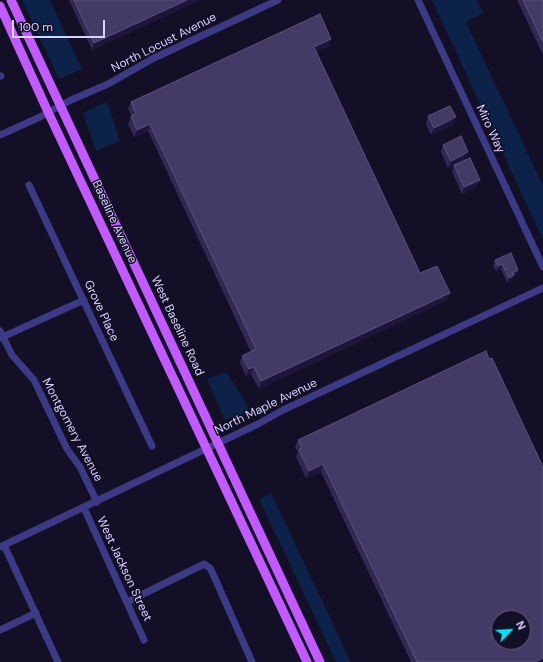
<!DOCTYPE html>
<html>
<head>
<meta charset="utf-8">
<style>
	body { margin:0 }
	#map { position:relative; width:543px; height:662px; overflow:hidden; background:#130f26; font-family:"DM Sans",sans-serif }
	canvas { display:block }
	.north { position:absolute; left:491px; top:610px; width:40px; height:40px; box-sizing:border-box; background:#130f26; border:1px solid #625e7d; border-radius:50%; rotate:65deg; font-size:11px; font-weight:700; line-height:16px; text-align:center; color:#d9d4ff }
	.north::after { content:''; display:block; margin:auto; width:14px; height:18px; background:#00e5ff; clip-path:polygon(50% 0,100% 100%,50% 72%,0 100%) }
	.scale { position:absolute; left:12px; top:20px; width:93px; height:18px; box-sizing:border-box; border:2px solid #d9d4ff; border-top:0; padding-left:5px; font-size:12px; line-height:14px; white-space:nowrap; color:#d9d4ff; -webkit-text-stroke:3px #130f26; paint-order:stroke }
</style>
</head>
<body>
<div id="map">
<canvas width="543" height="662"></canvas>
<div class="north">N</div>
<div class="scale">100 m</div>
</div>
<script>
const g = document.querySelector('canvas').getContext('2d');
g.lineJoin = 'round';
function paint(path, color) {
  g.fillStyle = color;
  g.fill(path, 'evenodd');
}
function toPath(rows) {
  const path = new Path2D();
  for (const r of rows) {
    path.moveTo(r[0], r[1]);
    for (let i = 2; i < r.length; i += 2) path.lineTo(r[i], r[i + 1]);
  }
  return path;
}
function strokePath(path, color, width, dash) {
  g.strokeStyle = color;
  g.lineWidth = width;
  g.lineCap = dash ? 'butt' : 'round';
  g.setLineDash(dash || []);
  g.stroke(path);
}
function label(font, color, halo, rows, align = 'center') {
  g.font = font + ' "DM Sans",sans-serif';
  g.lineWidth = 3;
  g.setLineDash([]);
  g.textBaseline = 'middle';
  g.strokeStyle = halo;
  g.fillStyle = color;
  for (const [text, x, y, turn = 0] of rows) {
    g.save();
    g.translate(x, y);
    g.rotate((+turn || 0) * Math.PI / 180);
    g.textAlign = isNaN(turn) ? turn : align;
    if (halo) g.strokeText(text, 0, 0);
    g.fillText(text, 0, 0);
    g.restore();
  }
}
paint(toPath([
	[22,0,50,0,82,69,59,79],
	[432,0,477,0,483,13,466,22,543,186,543,240],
	[107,102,120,141,96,151,83,113],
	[226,372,245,401,249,412,225,420,207,379],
	[271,493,351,662,336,662,259,499]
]), '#0c2248');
strokePath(toPath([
	[418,0,543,267],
	[0,76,1,76],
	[0,135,40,117,71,100,108,84,152,59,278,0],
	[29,185,152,446],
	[0,331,12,355,34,380,67,449,80,467,97,502],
	[0,338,84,300],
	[84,508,144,640],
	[4,545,58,662],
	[0,547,258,424,283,410,543,288],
	[127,602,204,564,210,568,213,574,252,662],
	[0,630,36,613]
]), '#3d3a85', 7);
strokePath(toPath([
	[11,0,320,662],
	[0,6,48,112,307,662]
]), '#c25bff', 9);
paint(toPath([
	[69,0,200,0,92,50],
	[517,0,543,0,543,55],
	[331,39,329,46,316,52,420,273,450,293,447,300,259,389,251,374,246,376,240,363,242,356,251,352,148,131,134,137,128,124,131,116,132,116,128,109,131,102],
	[428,116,453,125,431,135,426,124],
	[443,145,466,159,455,164,477,187,462,194,452,172,454,165,448,168,441,152],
	[495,260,518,270,516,275,514,276,512,280,507,283,501,269,496,271,493,265],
	[298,440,543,662,411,662,321,472,306,478,296,457,298,452,295,447]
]), '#312854');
paint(toPath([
	[187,0,200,0,92,50,94,43],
	[331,39,329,46,312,54,314,47],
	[456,117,453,125,431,135,434,128],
	[150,124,148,131,134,137,137,130],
	[468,152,466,159,448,168,451,161],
	[480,180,477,187,462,194,464,187],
	[502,264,501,269,496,271,498,266],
	[518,270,516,275,514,276,512,280,507,283,509,278,513,273],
	[450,293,447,300,259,389,261,381],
	[254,367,251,374,246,376,249,369],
	[323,464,321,472,306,478,309,471],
	[543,658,543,662,535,662]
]), '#1d163a');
const building = toPath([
	[74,0,187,0,94,43,74,0],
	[523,0,543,0,543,42,523,0],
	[320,14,331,39,314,47,420,273,437,266,450,293,261,381,254,367,249,369,242,356,256,349,150,124,137,130,131,116,136,114,131,102,320,14],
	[450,106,456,117,434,128,428,116,450,106],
	[461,136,468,152,451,161,443,145,461,136],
	[470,158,480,180,464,187,454,165,470,158],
	[511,253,518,270,513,273,514,275,509,278,502,264,498,266,495,260,511,253],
	[486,351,489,359,492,358,543,467,543,658,535,662,417,662,323,464,309,471,299,450,302,448,298,440,486,351],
	[499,618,523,618,523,642,499,642,499,618]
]);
paint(building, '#433a66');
strokePath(building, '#5a527e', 1);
label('12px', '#d9d4ff', '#130f26', [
	["North Locust Avenue",164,43,-27],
	["Miro Way",490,129,65],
	["Baseline Avenue",114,222,65],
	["Grove Place",101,311,65],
	["West Baseline Road",177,326,65],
	["North Maple Avenue",266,407,-26],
	["Montgomery Avenue",72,430,62],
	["West Jackson Street",124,569,65]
]);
</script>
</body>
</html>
